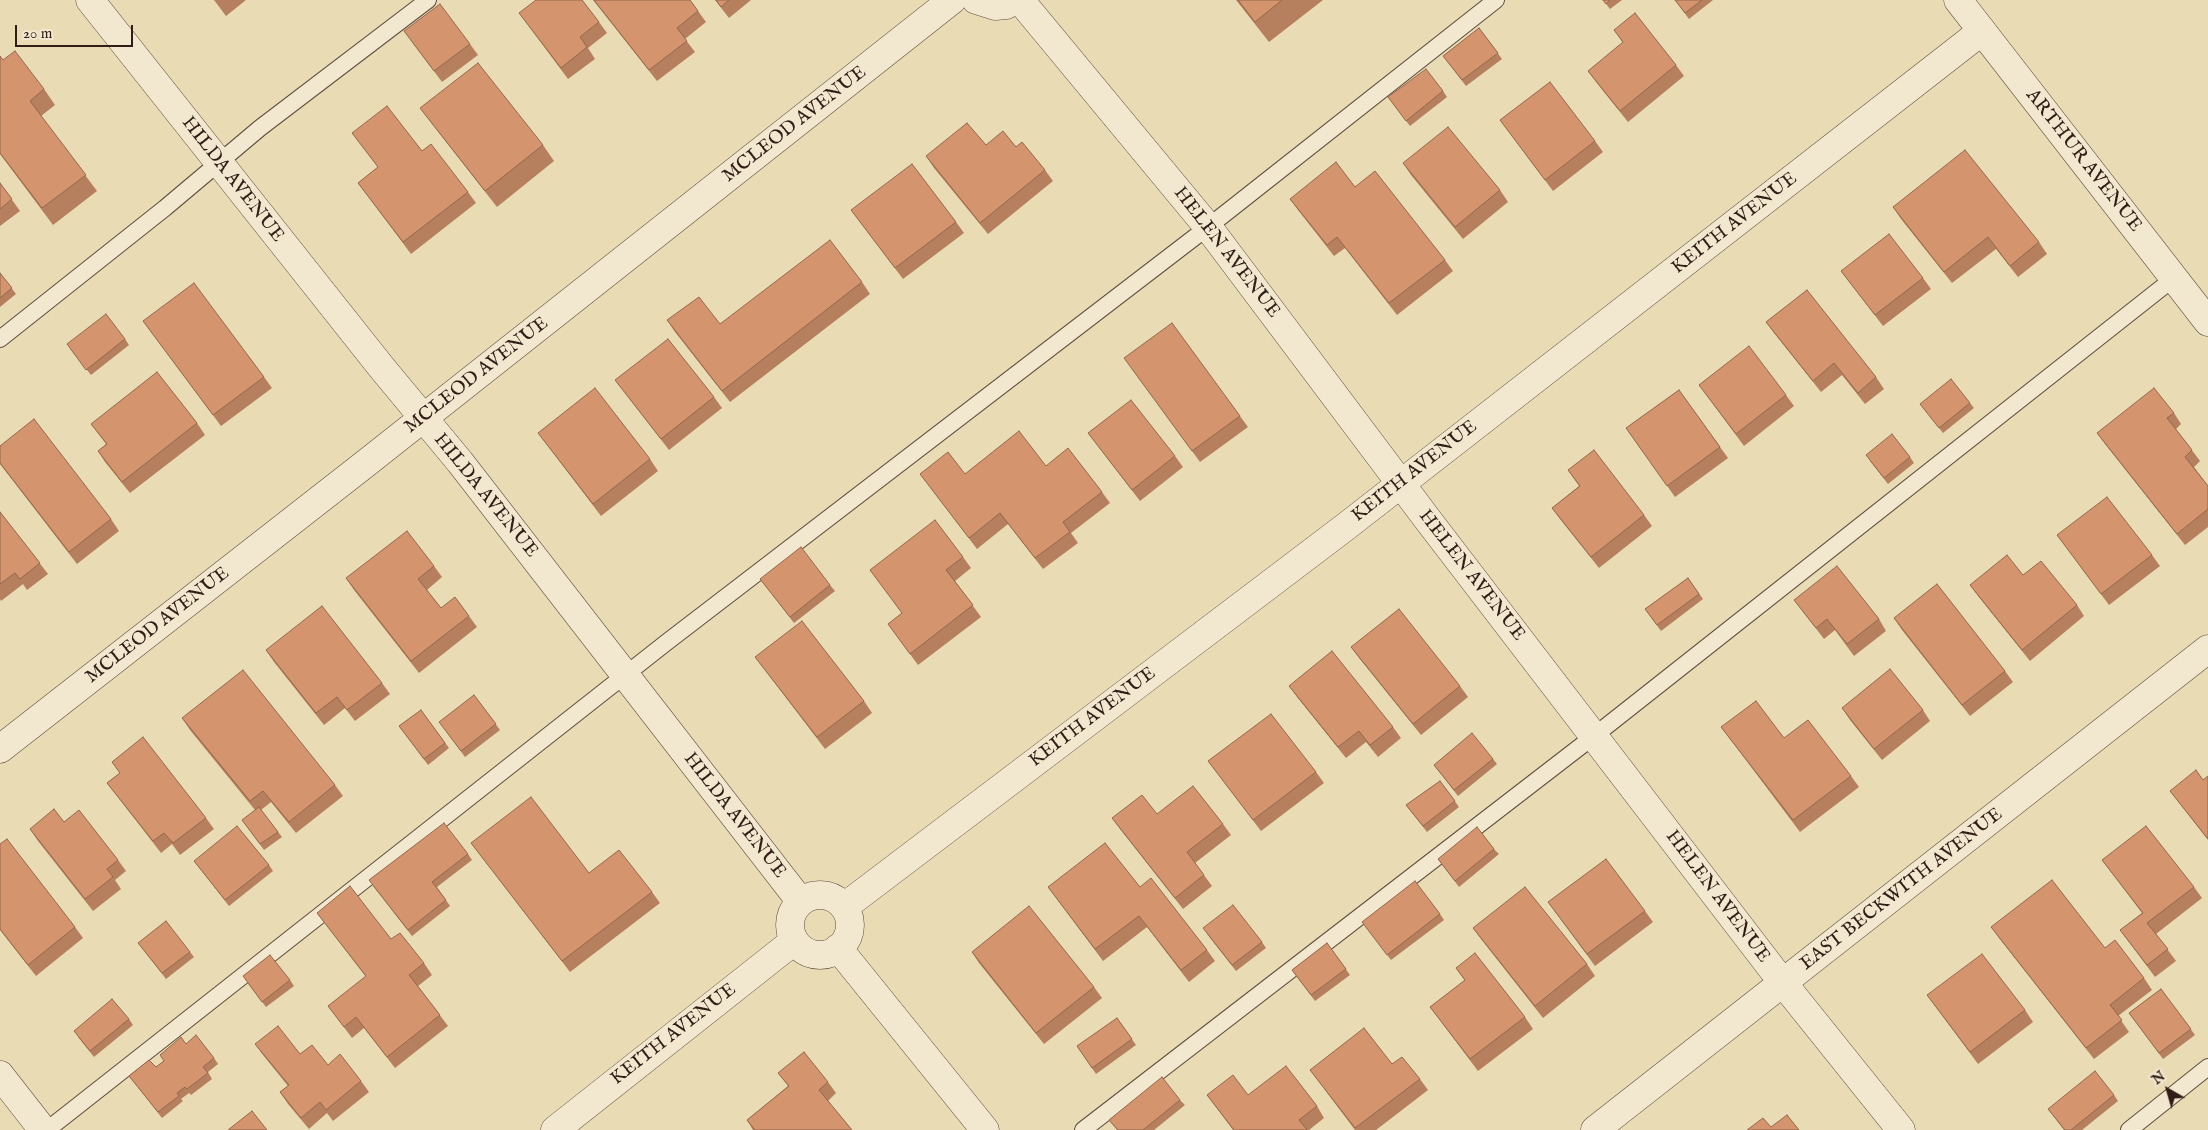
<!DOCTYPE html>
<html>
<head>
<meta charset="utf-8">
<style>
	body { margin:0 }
	#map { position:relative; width:2208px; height:1130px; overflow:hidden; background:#e9dcb5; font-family:"IM FELL English",serif }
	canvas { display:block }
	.north { position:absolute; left:2143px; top:1065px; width:50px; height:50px; -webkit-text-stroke:4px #f1e8cf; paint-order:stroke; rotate:322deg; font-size:14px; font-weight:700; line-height:20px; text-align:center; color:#311d16 }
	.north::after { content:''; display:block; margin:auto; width:18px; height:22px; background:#311d16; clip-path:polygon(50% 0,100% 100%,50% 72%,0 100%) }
	.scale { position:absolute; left:15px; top:25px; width:118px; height:22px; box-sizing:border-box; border:2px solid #311d16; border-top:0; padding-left:6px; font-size:15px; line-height:18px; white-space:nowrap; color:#311d16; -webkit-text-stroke:4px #f1e8cf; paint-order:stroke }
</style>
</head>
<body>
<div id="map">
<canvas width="2208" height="1130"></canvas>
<div class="north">N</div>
<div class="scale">20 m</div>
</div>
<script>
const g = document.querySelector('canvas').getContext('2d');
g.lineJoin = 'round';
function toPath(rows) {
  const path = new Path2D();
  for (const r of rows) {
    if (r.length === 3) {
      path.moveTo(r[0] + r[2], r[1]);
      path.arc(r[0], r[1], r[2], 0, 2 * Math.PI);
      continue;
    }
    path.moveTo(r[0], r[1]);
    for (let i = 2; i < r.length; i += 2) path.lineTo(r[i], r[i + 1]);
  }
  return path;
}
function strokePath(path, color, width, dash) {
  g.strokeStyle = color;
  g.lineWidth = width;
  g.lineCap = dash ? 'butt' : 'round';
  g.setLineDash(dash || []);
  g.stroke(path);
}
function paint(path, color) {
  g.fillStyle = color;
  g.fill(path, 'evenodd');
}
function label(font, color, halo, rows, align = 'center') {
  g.font = font + ' "IM FELL English",serif';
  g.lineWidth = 4;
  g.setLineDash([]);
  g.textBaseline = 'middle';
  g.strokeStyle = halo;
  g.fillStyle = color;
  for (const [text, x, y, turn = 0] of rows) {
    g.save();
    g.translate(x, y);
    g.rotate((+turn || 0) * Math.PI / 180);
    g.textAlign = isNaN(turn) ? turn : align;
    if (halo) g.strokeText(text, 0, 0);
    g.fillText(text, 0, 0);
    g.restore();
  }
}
const service = toPath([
	[0,339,165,208,260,128,428,0],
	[47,1130,667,642,1208,227,1496,0],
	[1083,1130,1594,736,2174,278],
	[2129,1130,2208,1067]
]);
const minor = toPath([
	[90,0,382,368,460,462,801,902],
	[976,0,995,6,1006,5,1015,0],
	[1020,0,1208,227,1428,520,1783,983,1901,1130],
	[0,749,365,464,952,0],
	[820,925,30],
	[844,907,1344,528,1982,31],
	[838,948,985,1130],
	[0,1075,43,1130],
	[555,1130,794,941]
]);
const tertiary = toPath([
	[1958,0,2208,322],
	[1595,1130,2208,649]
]);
strokePath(service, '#5f4d3e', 18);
strokePath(minor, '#5f4d3e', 29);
strokePath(tertiary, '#5f4d3e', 29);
strokePath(service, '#f1e8cf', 16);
strokePath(minor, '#f1e8cf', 28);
strokePath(tertiary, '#f1e8cf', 28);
paint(toPath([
	[214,0,246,0,226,16],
	[593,0,690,0,706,22,685,39,695,52,657,81],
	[715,0,751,0,729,18],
	[1236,0,1323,0,1269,42],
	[1603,0,1622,0,1610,9],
	[1675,0,1713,0,1689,19],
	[519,13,599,22,607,33,588,48,595,59,568,79],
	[1479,28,1502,59,1466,86,1443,56],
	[1614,30,1676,65,1684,76,1628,122,1596,82,1588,71,1623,43],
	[404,31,470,44,478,55,442,82],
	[0,56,3,60,44,89,55,105,41,116,97,191,53,225,0,154],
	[1443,91,1447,97,1410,126,1388,97],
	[420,108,543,145,554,161,497,207,432,124],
	[1500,120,1595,141,1603,152,1553,191],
	[352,133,422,151,468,192,476,203,411,254,358,183,378,167],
	[986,145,1016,147,1045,170,1053,181,988,234,934,168,926,156],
	[1403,163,1500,190,1508,202,1463,239,1411,175],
	[0,183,20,211,0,226],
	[1355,187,1445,260,1453,271,1397,315,1345,248,1334,256,1298,210,1290,199],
	[1893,207,2039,242,2047,254,2018,277,1996,249,1952,283,1901,219],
	[851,210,956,222,964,233,903,279],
	[1841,271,1923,278,1931,289,1883,326],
	[0,273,16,294,0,307],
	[862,282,870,294,730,402,675,332,667,320,720,324],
	[143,321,264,377,272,388,221,426],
	[1766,322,1876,377,1884,389,1865,404,1842,375,1821,392,1774,333],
	[125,339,129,345,91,375,71,350],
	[1132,369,1240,416,1248,427,1200,462],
	[615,380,714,397,722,408,669,450],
	[1699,385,1786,395,1794,406,1744,446],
	[1679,390,1728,458,1675,497,1626,428],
	[1970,403,1974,408,1943,433,1920,404],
	[2174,413,2181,424,2176,429,2200,461,2194,467,2208,486,2208,527,2185,545,2105,444,2097,433],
	[197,423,205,435,130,493,105,462,98,451,106,444,91,424],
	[538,433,650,459,658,471,601,516],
	[1088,433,1175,456,1183,467,1140,501],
	[0,446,111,519,119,531,77,564,0,464],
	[1910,457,1914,463,1888,484,1870,461],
	[1046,466,1102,492,1110,503,1071,533,1078,543,1043,569,1008,524,977,549,920,474,965,474],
	[1568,470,1644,515,1652,526,1599,568,1560,519,1552,508,1579,486],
	[0,512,48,574,27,590,23,584,1,601,0,599],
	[2057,535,2152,555,2160,566,2109,605],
	[963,557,971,568,955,581,981,617,918,665,888,624,902,613,870,570],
	[434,566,442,577,427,590,441,608,469,616,477,627,419,673,354,590,346,578],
	[2023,575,2077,605,2084,616,2030,661,1978,596,1970,585],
	[1688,578,1703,599,1661,631,1645,609],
	[764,584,830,585,835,591,794,623],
	[1794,600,1879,619,1886,631,1854,656,1835,630,1824,639],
	[1894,618,2005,671,2013,682,1970,716,1902,630],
	[1351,647,1460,686,1468,697,1421,735,1359,658],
	[266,650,382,683,390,694,355,721,345,708,324,725,274,662],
	[755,657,864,701,872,713,825,749],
	[1289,686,1393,727,1401,738,1378,757,1366,742,1346,758,1297,697],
	[474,695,500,730,465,757,443,727],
	[1842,708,1923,710,1930,721,1882,760,1850,720],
	[421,710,449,748,428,765,399,726],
	[182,718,335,785,343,796,296,833,271,802,261,810,282,837,264,850,242,820,255,810,190,730],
	[1721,727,1851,776,1859,787,1800,832],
	[1493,759,1497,764,1458,796,1434,765],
	[1208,761,1316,772,1324,783,1261,831],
	[112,762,206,818,214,829,180,855,172,844,161,853,107,783,120,773],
	[2208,776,2208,840,2170,791,2203,780],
	[1440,781,1459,807,1427,832,1406,805],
	[1157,814,1223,824,1231,835,1195,863,1212,886,1183,909,1120,829,1112,818],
	[64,822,118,860,126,871,115,880,121,889,93,911,38,841,30,829],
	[471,843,589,873,652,892,660,903,570,972],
	[0,844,75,927,83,938,36,976,0,930],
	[1494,849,1499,854,1459,887,1438,859],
	[468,854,472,860,437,887,450,906,412,936,373,886],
	[2102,860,2194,887,2202,898,2156,934,2176,961,2155,977,2120,930,2142,913],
	[194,861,269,865,273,871,229,906],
	[1048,887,1140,887,1207,950,1215,961,1189,982,1147,927,1103,961],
	[1548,902,1645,911,1653,922,1595,966],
	[317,913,391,939,424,963,432,975,418,986,448,1026,395,1068,364,1028,352,1038,328,1006,366,977],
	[1440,914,1444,920,1391,960,1362,922],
	[1991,927,2105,948,2144,978,2152,990,2118,1016,2129,1032,2094,1059,1999,938],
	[1473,928,1587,964,1595,976,1543,1018,1481,939],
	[1207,934,1262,942,1266,948,1236,971],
	[1327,943,1350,975,1315,1001,1292,970],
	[142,948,190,952,194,957,166,979],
	[972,952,1094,987,1102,998,1044,1044,979,963],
	[1456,968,1525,1017,1533,1029,1478,1071,1430,1007,1465,981],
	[290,980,294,986,266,1007,247,982],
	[2161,989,2195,1035,2163,1059,2129,1013],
	[1927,995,2025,1010,2033,1022,1978,1064],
	[1117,1018,1136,1045,1096,1074,1077,1046],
	[129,1019,133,1025,94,1057,78,1037],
	[186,1044,214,1058,218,1064,208,1072,212,1079,191,1095,189,1093,181,1099,183,1101,162,1118,129,1076,156,1067],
	[255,1044,300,1054,328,1065,361,1081,369,1092,333,1121,327,1113,309,1129,288,1104,280,1092,288,1086,263,1055],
	[1392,1064,1420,1079,1428,1090,1376,1130,1355,1130,1310,1070],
	[778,1073,828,1082,836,1093,828,1101,852,1130,753,1130,747,1120,788,1086],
	[1207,1095,1248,1095,1317,1106,1324,1118,1309,1130,1233,1130],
	[2114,1095,2118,1101,2082,1130,2064,1130,2048,1109],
	[1180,1100,1185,1105,1154,1130,1117,1130,1109,1120]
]), '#b67f5e');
const building = toPath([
	[536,0,582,0,599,22,580,37,587,47,561,68,519,13,536,0],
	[594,0,690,0,698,11,677,28,687,41,649,70,594,0],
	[716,0,729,0,721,7,716,0],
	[1238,0,1282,0,1255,22,1238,0],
	[1603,0,1610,0,1606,4,1603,0],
	[1675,0,1702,0,1685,13,1675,0],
	[440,4,470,44,434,71,404,31,440,4],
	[1635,13,1676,65,1620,111,1588,71,1623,42,1614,30,1635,13],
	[1479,28,1498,53,1462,80,1443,56,1479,28],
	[15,51,44,89,30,101,86,175,42,208,0,153,0,56,3,60,15,51],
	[478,63,543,145,485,191,420,108,478,63],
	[1426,69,1443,91,1406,121,1388,97,1426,69],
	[1550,82,1595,141,1545,180,1500,120,1550,82],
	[387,106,422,151,431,144,468,192,403,242,358,183,378,167,352,133,387,106],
	[967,123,986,145,1003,131,1016,147,1022,142,1045,170,980,223,926,156,967,123],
	[1448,127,1500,190,1455,227,1403,163,1448,127],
	[1965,150,2039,242,2010,266,1988,237,1944,272,1893,207,1965,150],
	[1336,162,1355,187,1375,171,1445,260,1389,303,1337,237,1327,245,1290,199,1336,162],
	[912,164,956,222,895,268,851,210,912,164],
	[0,183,12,199,0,209,0,183],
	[1889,234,1923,278,1875,315,1841,271,1889,234],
	[830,240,862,282,722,391,667,320,699,297,720,324,830,240],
	[0,273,12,288,0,298,0,273],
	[194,283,264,377,213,415,143,321,194,283],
	[1807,290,1876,377,1858,393,1834,363,1813,381,1766,322,1807,290],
	[106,314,125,339,86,370,67,344,106,314],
	[1172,323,1240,416,1192,451,1124,358,1172,323],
	[668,339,714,397,661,439,615,380,668,339],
	[1749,346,1786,395,1736,434,1699,385,1749,346],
	[157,372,197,423,122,482,98,451,107,444,91,424,157,372],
	[1951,379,1970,403,1939,428,1920,404,1951,379],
	[595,388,650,459,593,504,538,433,595,388],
	[2154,388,2174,413,2167,418,2192,450,2185,457,2208,486,2208,509,2177,534,2097,433,2154,388],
	[1679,390,1720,447,1667,486,1626,428,1679,390],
	[1131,400,1175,456,1132,490,1088,433,1131,400],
	[34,419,111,519,69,552,0,463,0,446,34,419],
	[1019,431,1046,466,1068,448,1102,492,1063,522,1070,532,1035,558,1000,513,969,538,920,474,948,452,965,474,1019,431],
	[1892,434,1910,457,1884,478,1866,455,1892,434],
	[1594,450,1644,515,1591,557,1552,508,1580,486,1568,470,1594,450],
	[2107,497,2152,555,2101,594,2057,535,2107,497],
	[0,512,40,563,20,579,15,573,0,584,0,512],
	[935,520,963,557,946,570,973,605,910,654,888,624,902,613,870,570,935,520],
	[407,531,434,566,418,579,441,608,455,597,469,616,411,661,346,578,407,531],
	[801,547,830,585,790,617,760,579,801,547],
	[2007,555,2023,575,2041,561,2077,605,2022,650,1970,585,2007,555],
	[1837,566,1879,619,1847,644,1827,619,1816,628,1794,600,1837,566],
	[1688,578,1699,594,1657,625,1645,609,1688,578],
	[1937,584,2005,671,1962,705,1894,618,1937,584],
	[322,606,382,683,347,710,337,697,316,713,266,650,322,606],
	[1399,609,1460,686,1413,724,1351,647,1399,609],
	[802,621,864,701,817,737,755,657,802,621],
	[1332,651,1393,727,1370,745,1359,731,1338,747,1289,686,1332,651],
	[1890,669,1923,710,1874,749,1842,708,1890,669],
	[243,670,335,785,289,822,263,791,250,801,182,718,243,670],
	[474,695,496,724,461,751,439,722,474,695],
	[1756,701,1784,738,1808,720,1851,776,1793,820,1721,727,1756,701],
	[421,710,445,743,424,759,399,726,421,710],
	[1271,714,1316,772,1253,820,1208,761,1271,714],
	[1472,733,1493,759,1454,790,1434,765,1472,733],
	[143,737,206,818,173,843,164,833,153,841,107,783,120,773,112,762,143,737],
	[2196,770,2203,780,2208,776,2208,839,2170,791,2196,770],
	[1440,781,1455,801,1423,826,1406,805,1440,781],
	[1193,786,1223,824,1187,852,1204,875,1175,898,1112,818,1142,795,1157,814,1193,786],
	[531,797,589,873,619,850,652,892,562,961,471,843,531,797],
	[259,807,278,832,260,844,242,820,259,807],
	[54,809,64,822,79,810,118,860,107,869,113,877,85,899,30,829,54,809],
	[444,823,468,854,432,882,446,900,408,930,369,880,444,823],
	[237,826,269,865,225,900,194,861,237,826],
	[2146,826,2194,887,2147,923,2168,949,2147,965,2120,930,2143,913,2102,860,2146,826],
	[1477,827,1494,849,1455,881,1438,859,1477,827],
	[7,839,75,927,28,965,0,929,0,844,7,839],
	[1105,843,1140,887,1151,878,1207,950,1181,970,1139,916,1095,949,1048,887,1105,843],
	[1606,859,1645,911,1587,954,1548,902,1606,859],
	[2052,880,2105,948,2115,940,2144,978,2110,1005,2122,1020,2086,1048,1991,927,2052,880],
	[1415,881,1440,914,1387,955,1362,922,1415,881],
	[350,886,391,939,400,933,424,963,409,975,440,1015,387,1057,356,1017,344,1027,328,1006,366,976,317,913,350,886],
	[1525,887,1587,964,1535,1006,1473,928,1525,887],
	[1233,905,1262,942,1232,965,1203,928,1233,905],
	[1029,906,1094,987,1036,1033,972,952,1029,906],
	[166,921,190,952,162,973,138,943,166,921],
	[1327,943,1346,969,1311,995,1292,970,1327,943],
	[1475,953,1525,1017,1470,1059,1430,1007,1465,980,1456,968,1475,953],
	[1982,954,2025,1010,1970,1052,1927,995,1982,954],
	[270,955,290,980,262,1002,243,976,270,955],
	[2161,989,2191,1029,2159,1053,2129,1013,2161,989],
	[112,999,129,1019,90,1051,74,1031,112,999],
	[1117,1018,1132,1039,1092,1068,1077,1046,1117,1018],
	[278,1026,300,1054,312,1045,328,1065,340,1054,361,1081,326,1110,320,1102,301,1118,280,1092,289,1085,255,1044,278,1026],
	[1364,1028,1392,1064,1402,1057,1420,1079,1355,1128,1310,1070,1364,1028],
	[196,1035,214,1058,203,1067,208,1073,187,1089,185,1087,177,1093,179,1096,158,1112,129,1076,149,1060,156,1067,164,1061,160,1055,181,1037,186,1044,196,1035],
	[804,1052,828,1082,819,1090,852,1130,755,1130,747,1120,789,1086,778,1073,804,1052],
	[1286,1066,1317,1106,1299,1120,1307,1130,1234,1130,1207,1095,1233,1075,1248,1095,1286,1066],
	[2095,1071,2114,1095,2071,1130,2065,1130,2048,1109,2095,1071],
	[1162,1077,1180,1100,1143,1130,1118,1130,1109,1120,1162,1077],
	[252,1111,267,1130,228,1130,252,1111],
	[1787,1115,1799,1130,1747,1130,1763,1118,1771,1127,1787,1115]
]);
paint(building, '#d4946d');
strokePath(building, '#94684c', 1);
label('19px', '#311d16', '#f1e8cf', [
	["MCLEOD AVENUE",795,125,-38],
	["ARTHUR AVENUE",2083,161,52],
	["HILDA AVENUE",232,180,52],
	["KEITH AVENUE",1735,224,-38],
	["HELEN AVENUE",1226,253,52],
	["MCLEOD AVENUE",477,376,-38],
	["KEITH AVENUE",1415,472,-38],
	["HILDA AVENUE",485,496,51],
	["HELEN AVENUE",1471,576,52],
	["MCLEOD AVENUE",158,626,-38],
	["KEITH AVENUE",1093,718,-37],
	["HILDA AVENUE",734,816,52],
	["EAST BECKWITH AVENUE",1902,890,-38],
	["HELEN AVENUE",1717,897,53],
	["KEITH AVENUE",674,1035,-38]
]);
</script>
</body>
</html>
